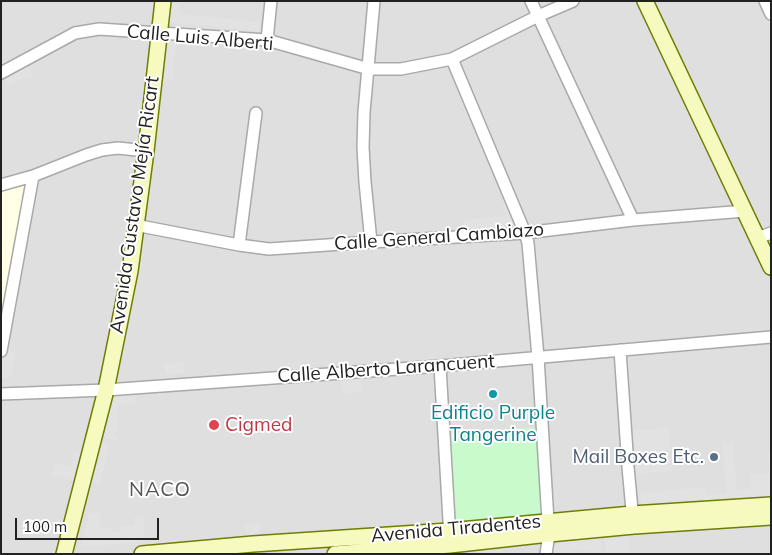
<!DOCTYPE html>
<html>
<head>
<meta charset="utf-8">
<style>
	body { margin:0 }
	#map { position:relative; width:772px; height:555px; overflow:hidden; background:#f2efe9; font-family:Mulish,sans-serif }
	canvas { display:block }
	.frame { position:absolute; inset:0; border:2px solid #222; pointer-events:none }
	.scale { position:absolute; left:15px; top:518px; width:144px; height:22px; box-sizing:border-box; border:2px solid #222; border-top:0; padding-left:6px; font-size:15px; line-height:18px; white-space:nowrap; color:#222; -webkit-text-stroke:4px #fff; paint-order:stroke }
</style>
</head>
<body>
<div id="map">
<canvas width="772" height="555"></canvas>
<div class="frame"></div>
<div class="scale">100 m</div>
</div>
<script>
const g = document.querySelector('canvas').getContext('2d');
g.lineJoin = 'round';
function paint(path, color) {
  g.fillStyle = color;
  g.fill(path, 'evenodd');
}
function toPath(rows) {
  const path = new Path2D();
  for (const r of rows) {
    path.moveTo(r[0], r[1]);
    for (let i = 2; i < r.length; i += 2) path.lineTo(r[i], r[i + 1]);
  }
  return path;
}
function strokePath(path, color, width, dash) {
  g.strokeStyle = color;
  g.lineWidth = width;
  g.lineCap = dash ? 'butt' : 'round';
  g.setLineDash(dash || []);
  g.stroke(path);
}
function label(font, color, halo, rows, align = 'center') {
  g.font = font + ' Mulish,sans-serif';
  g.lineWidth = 4;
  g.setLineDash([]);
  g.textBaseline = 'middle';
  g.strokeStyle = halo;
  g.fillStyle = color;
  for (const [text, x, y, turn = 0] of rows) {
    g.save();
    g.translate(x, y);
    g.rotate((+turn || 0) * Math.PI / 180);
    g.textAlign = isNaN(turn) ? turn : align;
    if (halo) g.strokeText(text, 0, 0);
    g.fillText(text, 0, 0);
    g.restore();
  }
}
paint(toPath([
	[1,1,771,1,771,554,1,554]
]), '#e0dfdf');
paint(toPath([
	[27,182,1,321,1,190]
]), '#ffffe5');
paint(toPath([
	[538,427,544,519,454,523,449,434]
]), '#c8facc');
paint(toPath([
	[169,1,180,1,179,14,260,22,259,31,167,22],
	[162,32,198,35,197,46,176,44,173,80,158,79],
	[26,62,34,76,26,80,24,77,9,86,1,75],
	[508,201,517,225,464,229,463,220,505,216,504,202],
	[4,351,16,353,10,378,1,379,1,368],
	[184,362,185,373,166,374,165,364],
	[360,371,362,392,342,394,340,373],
	[135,388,135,404,118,405,118,432,114,432,114,437,119,437,119,441,100,437,112,390],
	[669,428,671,450,664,451,664,460,671,459,672,471,636,474,633,430],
	[100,441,110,444,100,484,89,481],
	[733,443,737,490,751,489,750,475,769,473,768,452,771,452,771,495,641,506,640,493,706,487,707,495,727,493,722,444],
	[74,453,87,456,80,482,52,475,55,463,71,467],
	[89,513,100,513,100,528,112,528,112,532,120,532,120,526,134,526,134,517,143,517,145,542,80,547],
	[259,523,260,535,247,536,245,525],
	[628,531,630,554,606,554,604,534],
	[601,535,601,552,572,550,572,554,551,554,553,541],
	[523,541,524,547,503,549,498,554,454,554,454,544]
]), '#e2e2e2');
const street = toPath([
	[531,1,633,220],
	[765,1,771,14],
	[267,40,271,1],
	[452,59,525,233,528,243,538,357,548,521,549,534,546,554],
	[1,73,75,33,99,29,267,40,369,69,401,69,452,59,538,16,573,1],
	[1,185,33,176,86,155,102,150,118,148,146,151],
	[135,225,239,245,269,249,371,242,525,233,633,220,745,211],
	[758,238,771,233],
	[371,242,365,182,363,147,364,112,374,1],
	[239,245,256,113],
	[620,350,628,467,633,521],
	[1,351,33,176],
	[440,366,450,538],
	[1,394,106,390,440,366,771,337]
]);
const secondary = toPath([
	[645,1,771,267],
	[64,554,106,390,130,271,146,151,163,1],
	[142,554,253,544,449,531,632,514,771,505],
	[335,554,450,545,549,534,634,526,771,517]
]);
strokePath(street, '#a9a9a9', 14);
strokePath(secondary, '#707d05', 18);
strokePath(street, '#fff', 11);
strokePath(secondary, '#f7fabf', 15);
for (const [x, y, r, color] of [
	[493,394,5,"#0f9aa8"],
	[214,425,6,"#e0444e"],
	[714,457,5,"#5c6f8a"]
]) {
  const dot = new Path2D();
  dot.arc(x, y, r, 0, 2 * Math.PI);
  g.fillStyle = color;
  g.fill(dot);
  strokePath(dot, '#fff', 2);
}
label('19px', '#222', '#fff', [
	["Calle Luis Alberti",200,38,5],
	["Avenida Gustavo Mejía Ricart",135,205,-82],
	["Calle General Cambiazo",439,237,-4],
	["Calle Alberto Larancuent",386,369,-4],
	["Avenida Tiradentes",456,529,-5]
]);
label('19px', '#0d838f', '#fff', [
	["Edificio Purple",493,413],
	["Tangerine",493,435]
]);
label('19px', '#be3a42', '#fff', [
	["Cigmed",225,425]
], 'left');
label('19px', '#4e5e75', '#fff', [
	["Mail Boxes Etc.",704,457]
], 'right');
g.letterSpacing = '1px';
label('20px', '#555', '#fff', [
	["NACO",160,490]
]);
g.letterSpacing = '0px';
</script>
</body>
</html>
